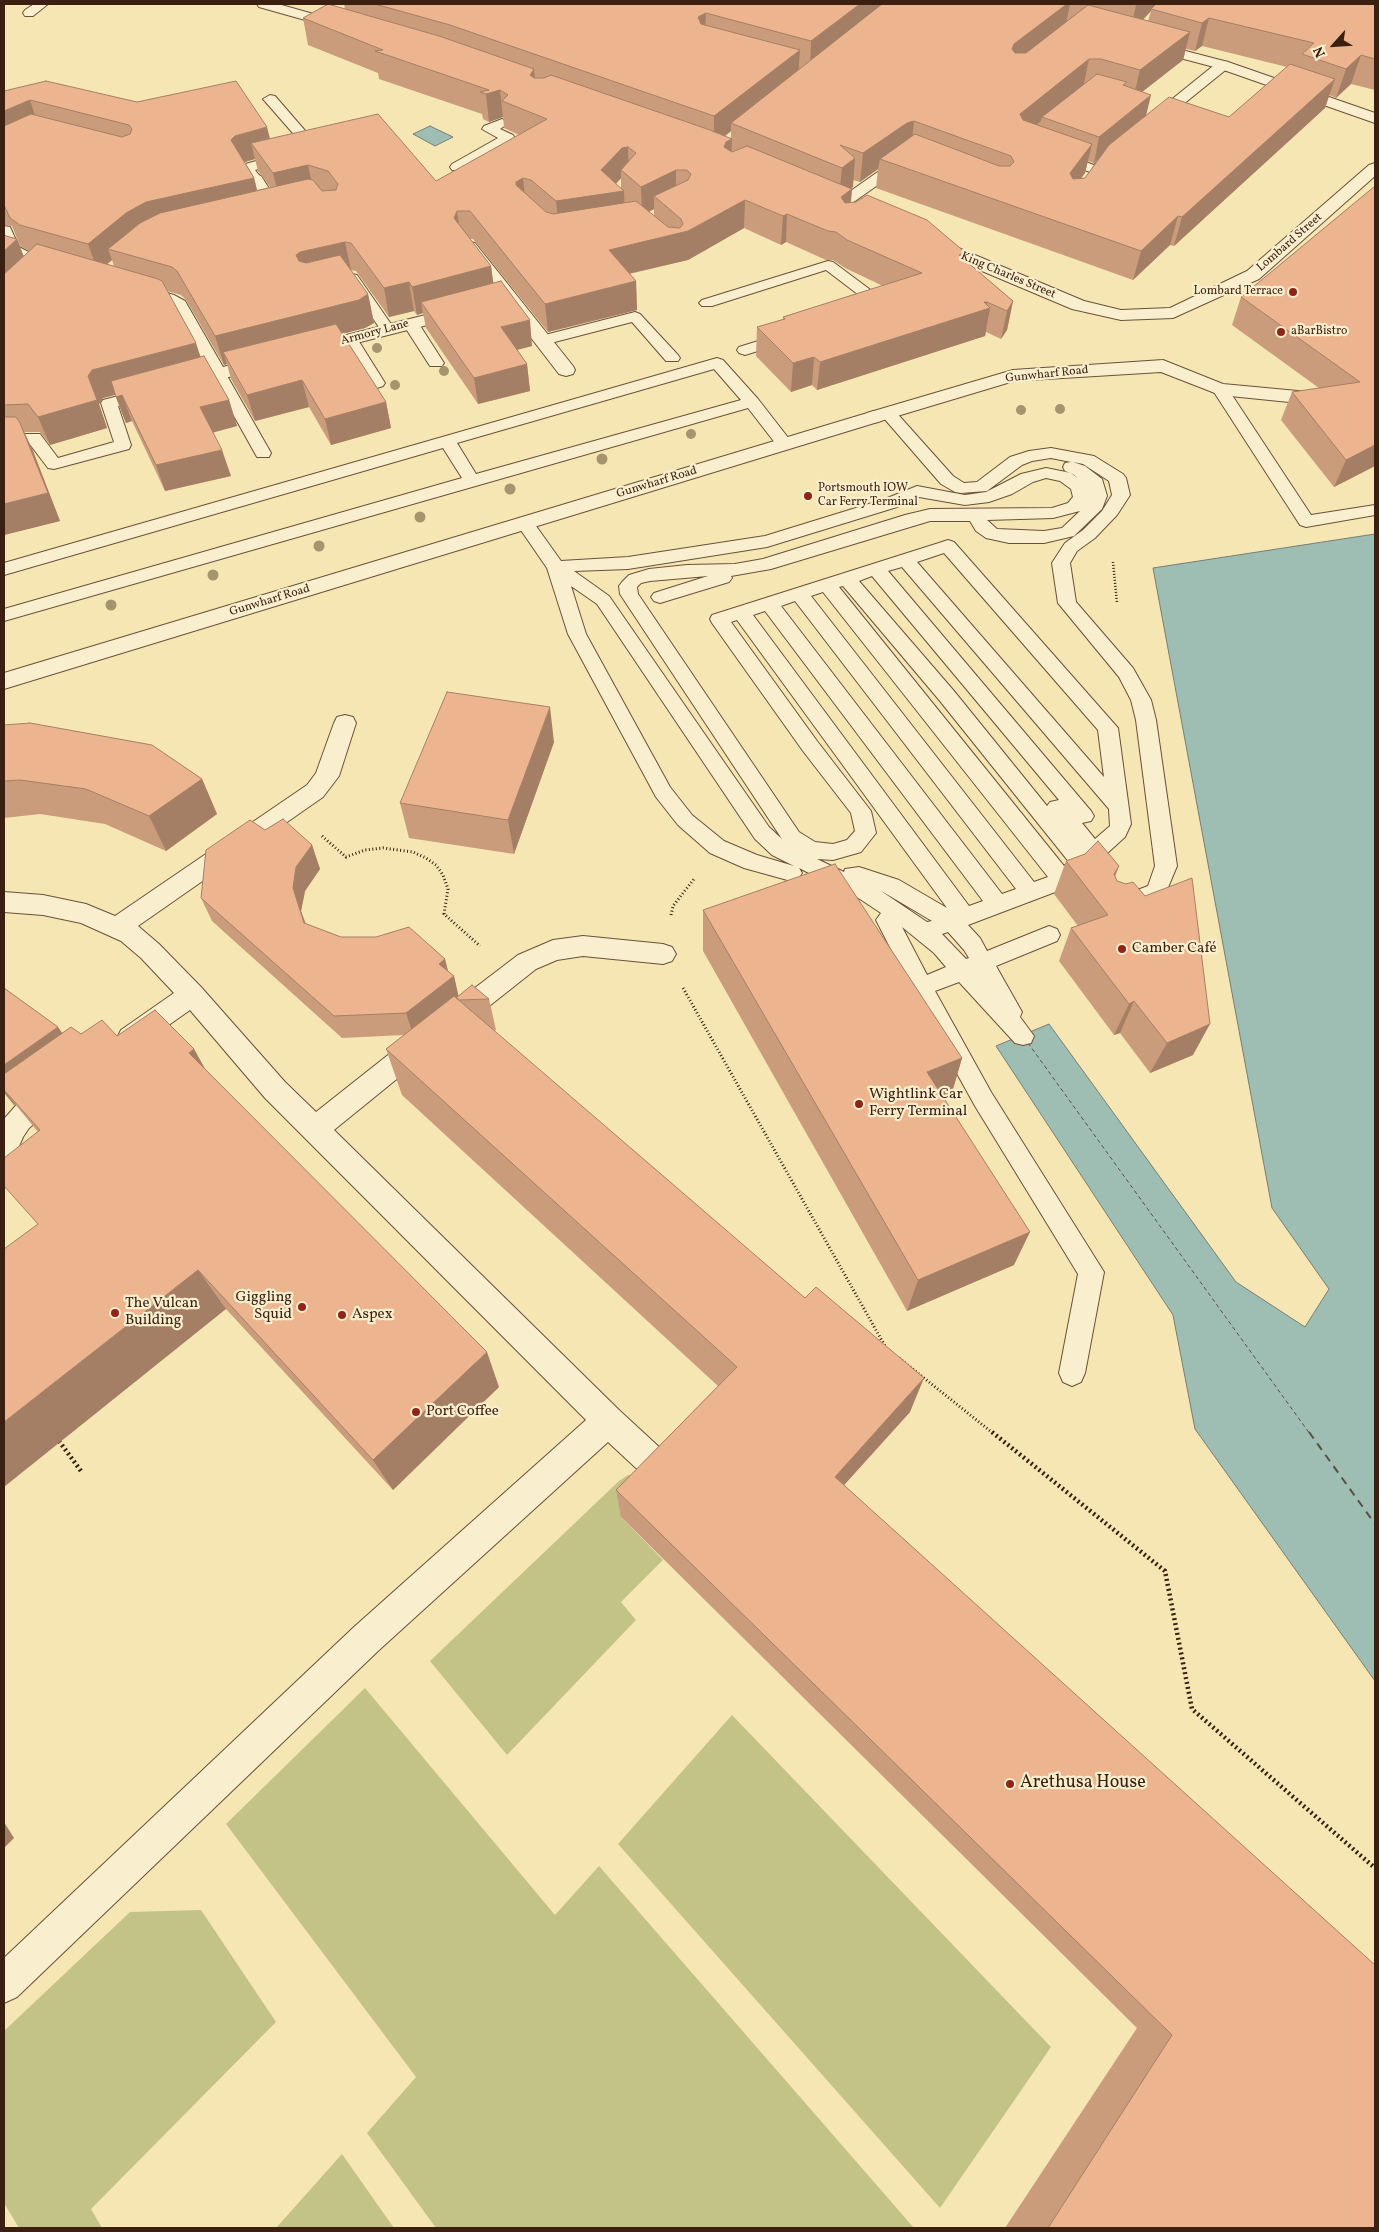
<!DOCTYPE html>
<html>
<head>
<meta charset="utf-8">
<style>
	body { margin:0 }
	#map { position:relative; width:1379px; height:2232px; overflow:hidden; background:#f6e6b4; font-family:Vollkorn,serif }
	canvas { display:block }
	.frame { position:absolute; inset:0; border:5px solid #3b1f11; pointer-events:none }
	.north { position:absolute; left:1309px; top:20px; width:50px; height:50px; -webkit-text-stroke:4px #f9efce; paint-order:stroke; rotate:244deg; font-size:14px; font-weight:700; line-height:20px; text-align:center; color:#3b1f11 }
	.north::after { content:''; display:block; margin:auto; width:18px; height:22px; background:#3b1f11; clip-path:polygon(50% 0,100% 100%,50% 72%,0 100%) }
</style>
</head>
<body>
<div id="map">
<canvas width="1379" height="2232"></canvas>
<div class="frame"></div>
<div class="north">N</div>
</div>
<script>
const g = document.querySelector('canvas').getContext('2d');
g.lineJoin = 'round';
function paint(path, color) {
  g.fillStyle = color;
  g.fill(path, 'evenodd');
}
function toPath(rows) {
  const path = new Path2D();
  for (const r of rows) {
    path.moveTo(r[0], r[1]);
    for (let i = 2; i < r.length; i += 2) path.lineTo(r[i], r[i + 1]);
  }
  return path;
}
function strokePath(path, color, width, dash) {
  g.strokeStyle = color;
  g.lineWidth = width;
  g.lineCap = dash ? 'butt' : 'round';
  g.setLineDash(dash || []);
  g.stroke(path);
}
function label(font, color, halo, rows, align = 'center') {
  g.font = font + ' Vollkorn,serif';
  g.lineWidth = 4.5;
  g.setLineDash([]);
  g.textBaseline = 'middle';
  g.strokeStyle = halo;
  g.fillStyle = color;
  for (const [text, x, y, turn = 0] of rows) {
    g.save();
    g.translate(x, y);
    g.rotate((+turn || 0) * Math.PI / 180);
    g.textAlign = isNaN(turn) ? turn : align;
    if (halo) g.strokeText(text, 0, 0);
    g.fillText(text, 0, 0);
    g.restore();
  }
}
paint(toPath([
	[635,1474,621,1517,663,1560,621,1602,636,1620,507,1755,430,1661,619,1481,628,1475],
	[365,1688,555,1915,599,1866,914,2228,436,2228,367,2133,416,2077,226,1824],
	[732,1715,1051,2047,940,2208,618,1844],
	[201,1910,276,2022,91,2209,102,2228,19,2228,4,2203,4,2031,130,1912],
	[342,2154,394,2228,276,2228]
]), '#c3c388');
const water = toPath([
	[430,126,453,137,435,146,413,134,430,126],
	[1375,534,1375,1681,1195,1429,1173,1315,996,1046,1049,1024,1236,1282,1305,1327,1329,1289,1272,1208,1153,568,1375,534]
]);
paint(water, '#9ebeb4');
strokePath(water, '#767e73', 1);
strokePath(toPath([
	[1028,1043,1310,1434]
]), '#594f42', 1, [4, 3]);
strokePath(toPath([
	[1309,1432,1375,1524]
]), '#594f42', 2, [8, 6]);
const service = toPath([
	[34,4,48,4,33,16,25,16,23,13,25,10,34,4],
	[1223,61,1228,62,1229,65,1228,68,1160,123,1150,123,1148,120,1150,117,1218,62,1223,61],
	[270,95,275,96,321,149,319,152,255,170,262,179,255,183,250,182,242,171,240,168,242,165,305,147,263,99,270,95],
	[502,119,509,123,500,129,513,135,515,138,513,141,462,170,452,170,450,167,452,164,498,138,482,129,484,126,502,119],
	[1118,147,1125,151,1123,154,1101,173,1096,174,1050,158,1048,155,1055,151,1094,165,1113,148,1118,147],
	[904,156,911,160,909,163,845,208,835,208,833,205,835,202,899,157,904,156],
	[828,261,833,262,888,303,891,306,888,309,876,314,871,312,868,309,872,305,826,270,712,306,702,306,699,303,702,300,828,261],
	[352,274,357,275,393,327,396,330,393,333,383,333,345,278,347,275,352,274],
	[635,312,640,314,678,355,680,358,678,361,666,361,632,322,543,345,537,343,535,340,537,337,635,312],
	[411,319,416,321,419,324,444,363,442,366,430,366,428,363,403,324,406,321,411,319],
	[787,332,793,334,795,337,793,340,745,355,739,353,737,350,739,347,787,332],
	[350,335,356,337,358,340,385,383,383,386,377,388,371,386,369,383,342,340,344,337,350,335],
	[717,358,723,360,758,399,793,444,791,448,779,448,748,408,4,621,4,609,462,478,443,448,4,575,4,563,717,358],
	[714,369,741,400,476,474,457,443,714,369],
	[218,369,224,371,226,374,271,453,269,457,257,457,214,380,193,386,187,384,185,381,187,378,218,369],
	[1220,384,1226,386,1311,515,1375,505,1375,515,1306,527,1300,525,1212,389,1214,386,1220,384],
	[149,388,155,390,157,393,155,396,118,406,131,445,129,449,54,469,48,468,29,443,4,444,4,434,40,434,58,458,114,442,101,403,103,400,149,388],
	[888,408,894,410,953,476,964,483,977,482,1010,457,1029,451,1051,448,1094,456,1123,474,1126,478,1130,495,1117,515,1095,538,1077,551,1070,563,1076,602,1133,668,1151,700,1156,720,1177,866,1164,897,1116,915,1108,913,1105,907,1108,901,1148,886,1155,866,1136,720,1131,700,1119,677,1058,603,1052,563,1065,543,1083,530,1102,511,1112,495,1109,481,1083,464,1073,462,1085,466,1102,479,1107,496,1102,509,1074,536,1044,543,1009,543,986,538,976,531,970,521,930,521,771,569,731,576,732,578,729,582,660,603,654,601,651,597,654,593,708,576,650,581,641,583,637,587,638,594,799,832,815,842,833,844,847,840,855,831,851,813,803,751,712,623,710,619,712,615,942,542,948,540,954,542,1118,728,1131,824,1125,837,1071,886,968,925,980,938,987,951,1049,926,1057,929,1060,935,1057,941,996,966,1022,1012,1020,1017,1034,1036,1031,1043,1023,1045,1015,1043,959,982,935,991,991,1092,1104,1272,1085,1373,1081,1382,1072,1386,1063,1382,1059,1373,1078,1274,975,1106,924,1014,876,920,881,913,860,899,799,868,802,873,798,879,791,881,744,868,710,853,678,825,656,797,568,634,547,568,516,523,519,519,525,517,531,519,561,561,628,557,765,536,885,499,917,486,965,495,986,492,1021,474,1046,468,1071,473,1079,479,1073,474,1065,471,1063,467,1065,463,1071,462,1051,458,1032,461,1022,465,987,491,961,493,955,492,941,484,882,416,880,413,882,410,888,408],
	[1046,478,1060,481,1071,489,1073,497,1068,503,1052,508,930,509,905,515,763,559,735,564,687,565,649,569,629,575,622,582,619,586,620,594,782,839,769,827,609,596,574,571,628,569,767,547,897,507,919,497,965,505,989,502,1012,494,1033,482,1046,478],
	[1080,511,1062,528,1044,531,997,529,987,520,1053,518,1080,511],
	[944,553,1098,730,1104,777,917,562,944,553],
	[902,567,1109,809,1110,826,1095,839,1082,823,1091,821,1094,816,1091,811,888,571,902,567],
	[872,576,1059,800,1050,802,1047,806,954,691,859,581,872,576],
	[571,586,597,604,755,839,772,855,794,866,757,855,724,841,692,815,670,787,586,634,571,586],
	[843,586,940,701,1069,862,1064,866,839,587,843,586],
	[823,592,1048,877,1034,882,811,596,823,592],
	[795,601,1016,889,1002,894,781,606,795,601],
	[765,611,983,901,969,906,753,615,765,611],
	[737,620,947,908,899,880,859,867,845,869,844,872,817,859,833,860,861,852,876,833,871,811,817,741,731,622,737,620],
	[881,891,883,892,932,921,927,922,881,891],
	[902,927,934,953,946,967,927,975,902,927],
	[948,932,964,950,969,958,966,959,942,934,948,932]
]);
const minor = toPath([
	[257,4,278,4,349,24,351,27,344,31,259,7,257,4],
	[1147,41,1228,62,1375,113,1375,123,1218,68,1142,48,1140,45,1142,42,1147,41],
	[1375,163,1375,176,1259,279,1173,318,1121,320,1072,309,925,247,923,243,925,239,931,238,937,239,1084,301,1121,310,1170,308,1247,271,1369,165,1375,163],
	[255,174,261,176,263,179,282,209,280,213,274,214,268,213,266,209,247,179,249,176,255,174],
	[4,226,10,227,19,247,38,257,41,261,38,265,26,265,6,254,4,250,4,226],
	[469,242,475,243,573,366,575,370,573,374,566,376,559,374,461,247,463,243,469,242],
	[136,284,174,295,185,301,223,367,265,356,271,358,274,362,271,366,225,378,218,380,211,378,172,308,162,303,130,293,127,289,130,285,136,284],
	[461,306,467,307,470,311,467,315,309,355,303,354,300,350,303,346,461,306],
	[1163,360,1223,384,1319,393,1326,395,1328,399,1326,403,1319,405,1220,395,1161,372,1014,381,874,423,867,421,864,417,867,413,1013,370,1163,360],
	[345,715,353,717,356,723,339,776,323,797,138,926,159,944,201,987,285,1082,316,1112,412,1036,421,1033,430,1036,434,1044,430,1052,334,1130,619,1410,658,1446,663,1457,658,1468,647,1473,636,1468,608,1442,378,1651,17,1997,4,2003,4,1958,354,1627,586,1420,265,1098,190,1010,139,1046,130,1049,121,1046,117,1038,121,1030,174,993,141,958,121,941,81,923,43,915,4,912,4,892,43,895,86,904,115,916,307,785,316,773,334,723,337,717,345,715],
	[583,936,663,944,672,947,676,954,672,961,663,964,583,956,557,960,536,969,464,1026,455,1029,446,1026,442,1018,446,1010,518,955,553,940,583,936],
	[52,1081,62,1085,66,1093,62,1101,29,1128,23,1137,14,1158,4,1161,4,1119,19,1102,42,1085,52,1081]
]);
const tertiary = toPath([
	[874,411,881,413,884,417,881,421,4,689,4,673,874,411]
]);
strokePath(service, '#6a513a', 2);
strokePath(minor, '#6a513a', 2);
strokePath(tertiary, '#6a513a', 2);
strokePath(toPath([
	[1113,562,1117,603]
]), '#3b1f11', 2.5, [1, 2]);
strokePath(toPath([
	[322,836,346,857,365,850,383,848,413,852,426,858,436,865,443,875,448,889,444,914,480,946],
	[671,915,673,906,694,879],
	[683,988,885,1346],
	[899,1358,994,1434]
]), '#3b1f11', 3, [1, 2.5]);
strokePath(toPath([
	[992,1432,1165,1571,1192,1709,1375,1868],
	[59,1441,81,1471]
]), '#3b1f11', 4.5, [2, 3]);
paint(service, '#f9efce');
paint(minor, '#f9efce');
paint(tertiary, '#f9efce');
g.fillStyle = '#a6946e';
for (const [x, y, r] of [
	[377,348,5],
	[444,371,5],
	[395,385,5],
	[1060,409,5],
	[1021,410,5],
	[691,434,5],
	[602,459,5.5],
	[510,489,5.5],
	[420,517,5.5],
	[319,546,5.5],
	[213,575,5.5],
	[111,605,5.5]
]) {
  g.beginPath();
  g.arc(x, y, r, 0, 2 * Math.PI);
  g.fill();
}
paint(toPath([
	[341,4,1375,4,1375,90,1351,84,1336,98,1329,95,1325,108,1174,246,1170,245,1133,280,876,188,878,169,860,182,853,180,853,187,851,188,852,189,851,203,966,253,965,260,1013,301,1007,330,1001,339,986,332,985,336,817,390,812,385,791,392,756,356,757,327,783,319,783,317,883,286,845,268,833,260,826,260,786,242,781,245,744,228,688,260,629,274,636,281,637,310,548,332,473,239,470,239,491,266,493,283,532,346,517,350,527,364,530,391,478,404,426,328,423,313,417,315,414,311,389,317,356,271,351,270,368,294,374,323,365,328,342,334,386,402,391,428,331,445,309,407,255,421,231,379,227,364,224,365,186,300,181,295,167,291,201,357,229,400,237,426,213,432,231,476,165,491,132,421,126,423,115,395,103,398,99,404,107,428,50,445,40,432,24,432,33,451,60,521,4,535,4,234,24,256,29,251,20,246,12,226,4,225,4,91,270,139,436,181,519,135,504,128,503,117,489,122,483,119,482,114,379,79,378,73,308,45,303,18,345,9,344,4],
	[1151,11,1148,21,1143,20],
	[1202,46,1287,67,1229,117,1146,115,1142,92,1183,60,1186,49,1195,51],
	[731,131,731,139,725,136],
	[1100,157,1085,178,1081,178,1085,173,1088,161,1094,163],
	[255,159,258,171,270,187,257,190,254,178,245,162],
	[621,178,621,189,616,184],
	[654,209,654,216,649,212],
	[112,260,114,266,107,264],
	[1375,186,1375,466,1334,487,1281,420,1292,392,1319,388,1232,325,1241,297],
	[4,725,202,779,217,814,166,851,105,824,40,814,4,818],
	[554,742,514,854,409,838,400,803],
	[265,830,312,845,320,869,305,891,301,911,306,924,341,937,445,959,448,972,454,976,458,996,489,999,496,1030,494,1031,910,1412,844,1485,1375,2228,1005,2228,1137,2028,621,1517,616,1490,718,1386,402,1095,386,1049,404,1035,342,1038,212,921,201,898],
	[1066,861,1115,877,1193,1055,1150,1073,1120,1033,1114,1035,1059,961,1071,928,1078,926,1054,894],
	[703,910,962,1058,951,1096,944,1098,1014,1265,907,1311,703,951],
	[4,988,62,1033,117,1036,194,1049,205,1069,499,1387,393,1490,226,1309,38,1224,38,1132,15,1104,14,1105,4,1093]
]), '#cb9c7c');
paint(toPath([
	[860,4,893,4,810,70,811,41],
	[1067,4,1070,4,1065,29,1009,73,1012,49,1014,44],
	[1138,4,1158,4,1151,9,1151,11,1130,33,1136,5],
	[706,13,705,41,698,17],
	[1209,18,1202,46,1195,51,1202,23],
	[1190,32,1183,60,1133,99,1140,70],
	[800,50,798,79,731,123,731,131,714,145,714,116],
	[1361,55,1351,84,1336,98,1346,69],
	[1089,59,1083,88,1042,117,1041,121,1015,143,1020,114],
	[534,69,536,96,530,75],
	[1335,79,1325,108,1174,246,1182,217],
	[500,90,503,117,489,122,486,94],
	[1151,95,1145,120,1094,163,1099,137],
	[30,100,39,127,4,143,4,111],
	[914,121,911,150,880,159,878,169,860,182,863,153,907,123],
	[267,127,274,154,251,143,255,159,241,163,231,140,235,136],
	[732,139,731,167,724,147,726,142],
	[1092,144,1085,173,1064,202,1070,173],
	[628,147,629,175,621,170,621,178,607,193,624,191,625,219,559,229,556,201,601,170,622,148],
	[855,158,853,187,839,197,842,168],
	[308,165,314,193,280,201,273,173],
	[676,170,676,198,654,196,654,209,642,215,641,187],
	[254,178,261,206,108,249,112,260,98,272,88,244,126,213,146,202],
	[523,178,526,206,516,185,516,182],
	[852,189,849,217,841,197],
	[745,200,744,228,688,260,610,278,609,250,688,231],
	[457,211,461,239,454,218],
	[787,214,786,242,781,245,783,216],
	[1178,216,1170,245,1133,280,1141,251],
	[17,239,28,267,4,289,4,251],
	[345,242,351,270,307,280,296,255,300,252],
	[966,253,961,281,959,255],
	[491,266,495,295,421,302,423,313,417,315,412,287],
	[636,281,637,310,548,332,545,304],
	[409,282,414,311,389,317,384,288],
	[368,294,374,323,365,328,229,363,223,352,227,364,224,365,215,336],
	[1013,301,1007,330,1001,339,1007,311],
	[984,302,987,302,985,310,990,308,985,336,817,390,820,362],
	[530,320,532,346,504,353,501,327],
	[196,343,205,371,103,398,99,404,107,428,50,445,38,417,88,376,92,370],
	[814,357,812,385,791,392,793,363],
	[527,364,530,391,478,404,474,378],
	[302,380,309,407,255,421,247,395],
	[122,395,132,421,126,423,116,397],
	[229,400,237,426,208,434,200,407],
	[386,402,391,428,331,445,325,419],
	[20,423,33,451,60,521,4,535,4,504],
	[1375,445,1375,466,1334,487,1346,460],
	[222,450,231,476,165,491,156,465],
	[550,707,554,742,514,854,508,820],
	[202,779,217,814,166,851,149,816],
	[312,845,320,869,305,891,301,911,313,946,304,923,293,888,296,867],
	[1119,866,1106,900,1100,907,1114,874],
	[445,959,450,979,454,976,459,998,413,1034,406,1013,439,964],
	[1134,1001,1120,1033,1114,1035,1129,1004],
	[1210,1024,1193,1055,1150,1073,1167,1043],
	[58,1027,79,1057,4,1090,4,1065],
	[194,1049,220,1096,189,1053],
	[962,1058,951,1096,916,1109,927,1072],
	[4,1090,15,1104,14,1105,4,1092],
	[1030,1232,1014,1265,907,1311,918,1280],
	[198,1270,226,1309,4,1487,4,1422],
	[487,1352,499,1387,393,1490,373,1460],
	[924,1378,910,1412,826,1505,835,1477],
	[4,1822,14,1838,4,1848]
]), '#a57f65');
const building = toPath([
	[328,4,439,36,534,69,530,75,534,78,544,78,551,75,710,130,732,139,726,142,724,147,732,152,747,146,852,189,841,197,845,203,856,202,867,195,927,220,966,253,959,255,1013,301,1007,311,987,302,984,302,990,308,820,362,814,357,793,363,757,327,785,319,783,317,922,273,847,240,836,232,828,231,787,214,783,216,745,200,688,231,609,250,636,281,545,304,470,211,457,211,454,218,491,266,412,287,409,282,384,288,351,243,345,242,300,252,296,255,299,261,306,263,340,255,368,294,359,300,215,336,177,271,172,267,108,249,140,223,160,213,308,179,313,180,322,191,336,190,338,184,328,171,308,165,273,173,251,143,378,114,436,181,547,119,502,101,508,95,500,90,486,94,480,92,489,90,375,51,383,50,303,18,328,4],
	[628,147,636,153,621,170,641,187,676,170,687,170,691,174,688,180,654,196,681,219,683,224,680,228,668,227,636,201,553,214,546,212,516,185,516,182,523,178,531,180,556,201,624,191,601,170,622,148,628,147],
	[375,4,860,4,811,41,706,13,698,17,701,24,800,50,714,116,450,25,375,4],
	[882,4,1067,4,1014,44,1012,49,1015,53,1026,53,1088,5,1190,32,1140,70,1101,59,1089,59,1020,114,1023,120,1092,144,1070,173,1073,179,1085,178,1109,145,1169,97,1229,117,1290,64,1335,79,1182,217,1178,216,1141,251,880,159,915,134,999,166,1010,166,1014,162,1011,156,914,121,907,123,863,153,840,145,855,158,842,168,731,123,882,4],
	[1156,4,1375,4,1375,59,1361,55,1346,69,1302,54,1314,43,1209,18,1202,23,1151,9,1156,4],
	[1097,74,1127,82,1123,85,1151,95,1099,137,1042,117,1097,74],
	[46,81,137,102,236,81,267,127,235,136,231,140,254,178,146,202,126,213,88,244,20,225,10,218,4,205,4,126,31,114,122,137,130,134,132,129,129,125,30,100,4,111,4,91,46,81],
	[1375,186,1375,445,1346,460,1292,392,1360,382,1241,297,1375,186],
	[4,234,6,236,17,239,4,251,4,234],
	[37,244,158,279,162,281,196,343,92,370,88,376,97,400,38,417,28,404,4,405,4,274,37,244],
	[501,281,530,320,501,327,527,364,474,378,421,302,501,281],
	[336,324,386,402,325,419,302,380,247,395,223,352,336,324],
	[204,356,229,400,200,407,222,450,156,465,122,395,116,397,111,381,204,356],
	[4,417,16,417,20,423,48,493,4,504,4,417],
	[447,692,550,707,508,820,400,803,447,692],
	[30,723,152,745,202,779,149,816,86,789,20,780,4,781,4,725,30,723],
	[283,819,312,845,296,867,293,888,304,923,341,937,376,937,409,927,445,959,439,964,454,976,406,1013,334,1016,201,898,206,850,250,820,265,830,283,819],
	[1098,841,1119,866,1114,874,1117,881,1126,884,1133,882,1145,896,1192,878,1210,1024,1167,1043,1134,1001,1129,1004,1071,928,1108,915,1066,861,1085,854,1098,841],
	[835,864,962,1058,927,1072,1030,1232,918,1280,703,910,835,864],
	[472,985,489,999,459,1000,456,998,472,985],
	[4,988,58,1027,4,1065,4,988],
	[454,996,805,1298,816,1287,924,1378,835,1477,1375,1965,1375,2228,1048,2228,1172,2035,616,1490,737,1367,386,1049,454,996],
	[155,1010,194,1049,189,1053,487,1352,373,1460,198,1270,4,1422,4,1249,38,1224,4,1186,4,1158,40,1130,4,1090,4,1074,71,1027,81,1034,102,1020,117,1036,155,1010]
]);
paint(building, '#ecb590');
strokePath(building, '#a57f65', 1);
for (const [x, y, r, color] of [
	[1293,292,5,"#8f2418"],
	[1281,332,5,"#8f2418"],
	[808,496,5,"#8f2418"],
	[1122,949,5,"#8f2418"],
	[859,1104,5,"#8f2418"],
	[302,1307,5,"#8f2418"],
	[115,1313,5,"#8f2418"],
	[342,1315,5,"#8f2418"],
	[416,1412,5,"#8f2418"],
	[1010,1784,5,"#8f2418"]
]) {
  const dot = new Path2D();
  dot.arc(x, y, r, 0, 2 * Math.PI);
  g.fillStyle = color;
  g.fill(dot);
  strokePath(dot, '#f9efce', 2);
}
label('12px', '#3b1f11', '#f9efce', [
	["Lombard Street",1290,243,-41],
	["King Charles Street",1008,276,23],
	["Armory Lane",375,333,-15],
	["Gunwharf Road",1047,375,-6],
	["Gunwharf Road",657,483,-17],
	["Gunwharf Road",270,601,-17]
]);
label('12px', '#3b1f11', '#f9efce', [
	["Lombard Terrace",1283,292,"right"],
	["aBarBistro",1291,332],
	["Portsmouth IOW",818,489],
	["Car Ferry Terminal",818,503]
], 'left');
label('15px', '#3b1f11', '#f9efce', [
	["Camber Café",1132,949],
	["Wightlink Car",869,1095],
	["Ferry Terminal",869,1112],
	["Giggling",292,1298,"right"],
	["Squid",292,1315,"right"],
	["The Vulcan",125,1304],
	["Building",125,1321],
	["Aspex",352,1315],
	["Port Coffee",426,1412]
], 'left');
label('18px', '#3b1f11', '#f9efce', [
	["Arethusa House",1020,1784]
], 'left');
</script>
</body>
</html>
